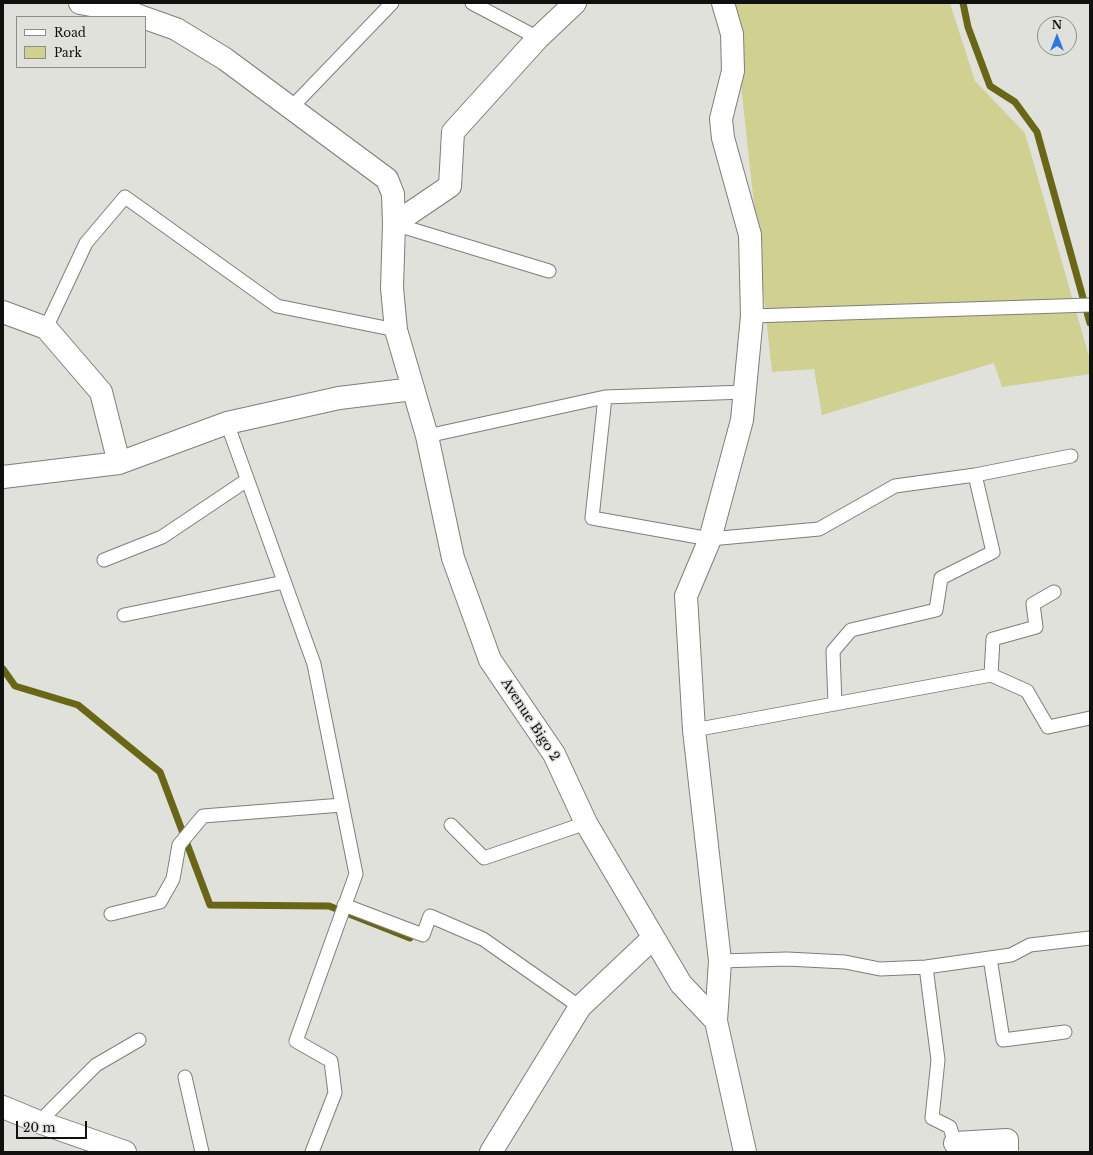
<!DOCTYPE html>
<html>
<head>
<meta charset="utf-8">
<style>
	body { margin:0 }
	#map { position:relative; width:1093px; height:1155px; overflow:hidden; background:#e1e1dc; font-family:"Libre Baskerville",serif }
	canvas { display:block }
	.frame { position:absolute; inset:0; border:4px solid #10100e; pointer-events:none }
	.legend { position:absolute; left:16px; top:16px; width:130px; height:52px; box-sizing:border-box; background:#e1e1dc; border:1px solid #8d8d8a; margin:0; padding:5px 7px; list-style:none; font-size:12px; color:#10100e }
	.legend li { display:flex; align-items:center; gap:8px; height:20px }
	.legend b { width:20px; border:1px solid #8d8d8a }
	.north { position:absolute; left:1037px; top:16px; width:40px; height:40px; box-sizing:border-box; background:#e1e1dc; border:1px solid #8d8d8a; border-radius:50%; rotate:0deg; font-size:11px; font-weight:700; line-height:16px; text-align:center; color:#10100e }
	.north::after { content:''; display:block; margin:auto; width:14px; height:18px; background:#2a78e3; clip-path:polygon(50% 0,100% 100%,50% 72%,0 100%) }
	.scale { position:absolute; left:16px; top:1121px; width:71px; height:18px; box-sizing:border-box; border:2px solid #10100e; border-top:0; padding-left:5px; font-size:12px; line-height:14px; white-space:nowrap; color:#10100e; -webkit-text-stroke:3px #e1e1dc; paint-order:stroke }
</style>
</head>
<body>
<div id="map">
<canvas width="1093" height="1155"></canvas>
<div class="frame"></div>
<ul class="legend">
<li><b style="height:5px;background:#fff"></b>Road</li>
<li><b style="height:11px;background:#d0d091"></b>Park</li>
</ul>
<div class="north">N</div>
<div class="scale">20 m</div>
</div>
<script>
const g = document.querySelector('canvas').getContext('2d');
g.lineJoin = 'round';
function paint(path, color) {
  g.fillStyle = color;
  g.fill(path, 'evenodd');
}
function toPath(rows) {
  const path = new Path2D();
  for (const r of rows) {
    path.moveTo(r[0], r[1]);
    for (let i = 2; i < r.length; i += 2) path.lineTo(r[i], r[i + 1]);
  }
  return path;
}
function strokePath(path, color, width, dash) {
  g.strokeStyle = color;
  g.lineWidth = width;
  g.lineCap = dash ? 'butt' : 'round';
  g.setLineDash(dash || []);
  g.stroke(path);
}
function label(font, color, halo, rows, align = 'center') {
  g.font = font + ' "Libre Baskerville",serif';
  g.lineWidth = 3;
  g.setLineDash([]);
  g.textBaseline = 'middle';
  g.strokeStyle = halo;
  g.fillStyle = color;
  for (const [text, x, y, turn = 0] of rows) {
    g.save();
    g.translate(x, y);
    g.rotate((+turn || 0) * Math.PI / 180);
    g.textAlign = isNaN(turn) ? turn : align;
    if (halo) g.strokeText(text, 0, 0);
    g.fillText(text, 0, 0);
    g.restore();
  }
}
paint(toPath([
	[730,3,950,3,975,81,1025,133,1090,360,1090,374,1002,387,994,363,822,415,814,369,772,372,733,11]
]), '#d0d091');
strokePath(toPath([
	[963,3,968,27,990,86,1015,102,1037,132,1090,323],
	[3,669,15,686,78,705,160,772,210,905,329,906,410,938]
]), '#696716', 7);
const service = toPath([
	[472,3,538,38],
	[291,108,392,3],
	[394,224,549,271],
	[752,316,1090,305],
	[46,328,86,243,125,197,277,306,396,330],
	[605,397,592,518,710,539,819,529,895,486,975,475,1071,456],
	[227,423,314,664,356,874,296,1041,331,1061,335,1093,312,1152],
	[427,436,605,397,745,392],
	[104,560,162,537,247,480],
	[124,615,284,582],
	[991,675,1027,691,1048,727,1090,718],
	[835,704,833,651,851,630,936,610,941,578,993,552,975,475],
	[694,730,991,675,993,639,1036,627,1033,604,1054,592],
	[451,825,484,858,586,823],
	[344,905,423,935,430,916,483,939,580,1007],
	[111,914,160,902,173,879,179,845,203,816,342,805],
	[990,958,1003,1040,1065,1032],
	[720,961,787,959,845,962,880,969,926,967,1011,955,1030,945,1090,938],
	[926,967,938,1060,932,1118,950,1127,956,1148],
	[185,1077,202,1152],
	[39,1122,96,1065,139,1040]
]);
const minor = toPath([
	[394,224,450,186,453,132,538,38,575,3],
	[3,312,46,328,101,392,119,463],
	[3,477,119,463,227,423,339,398,413,389],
	[716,1021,720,961,694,730,686,596,710,539,742,420,752,316,750,235,723,138,721,119,733,71,732,34,723,3],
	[3,1107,39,1122,125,1152],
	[955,1143,1007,1140,1007,1152],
	[491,1152,580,1007,653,938]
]);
const tertiary = toPath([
	[80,3,129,12,142,17],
	[145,18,176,29,225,59,387,179,393,194,394,224,392,288,396,330,427,436,453,558,490,660,554,754,586,823,681,984,716,1021,745,1152]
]);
strokePath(service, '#7e7e7a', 15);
strokePath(minor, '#7e7e7a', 24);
strokePath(tertiary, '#7e7e7a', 24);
strokePath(service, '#fff', 13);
strokePath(minor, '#fff', 22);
strokePath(tertiary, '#fff', 22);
label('13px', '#10100e', '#e1e1dc', [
	["Avenue Bigo 2",530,720,57]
]);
</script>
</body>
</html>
